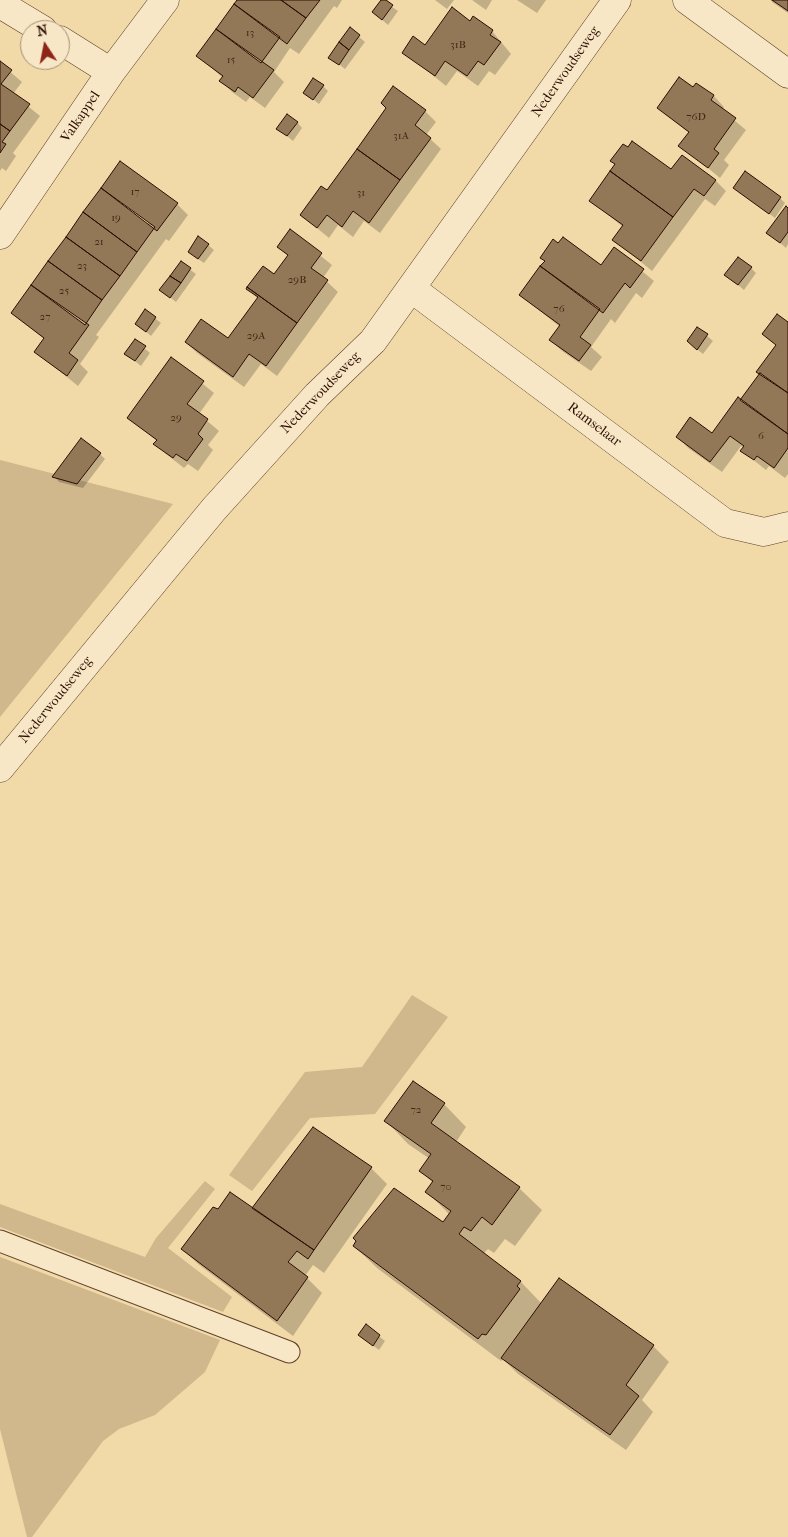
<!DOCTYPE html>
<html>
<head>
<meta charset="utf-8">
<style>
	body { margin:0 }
	#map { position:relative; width:788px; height:1537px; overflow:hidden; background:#f2daa8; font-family:"IM FELL French Canon",serif }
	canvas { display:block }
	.north { position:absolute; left:20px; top:20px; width:50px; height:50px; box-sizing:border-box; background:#f7e7c6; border:1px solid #a69077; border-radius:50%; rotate:349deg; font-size:14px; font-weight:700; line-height:20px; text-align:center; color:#2c0d01 }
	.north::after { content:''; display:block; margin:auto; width:18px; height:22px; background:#8f2418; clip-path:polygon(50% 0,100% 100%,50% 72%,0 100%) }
</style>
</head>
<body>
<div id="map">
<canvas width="788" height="1537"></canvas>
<div class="north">N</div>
</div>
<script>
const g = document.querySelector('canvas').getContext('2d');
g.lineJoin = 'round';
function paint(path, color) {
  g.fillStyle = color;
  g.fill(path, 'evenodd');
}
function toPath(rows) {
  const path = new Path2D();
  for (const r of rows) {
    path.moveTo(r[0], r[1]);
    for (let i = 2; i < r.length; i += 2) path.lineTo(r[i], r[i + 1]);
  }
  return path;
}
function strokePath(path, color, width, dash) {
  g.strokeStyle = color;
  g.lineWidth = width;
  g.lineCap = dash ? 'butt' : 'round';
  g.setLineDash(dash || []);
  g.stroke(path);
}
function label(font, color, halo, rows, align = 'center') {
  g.font = font + ' "IM FELL French Canon",serif';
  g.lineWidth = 4;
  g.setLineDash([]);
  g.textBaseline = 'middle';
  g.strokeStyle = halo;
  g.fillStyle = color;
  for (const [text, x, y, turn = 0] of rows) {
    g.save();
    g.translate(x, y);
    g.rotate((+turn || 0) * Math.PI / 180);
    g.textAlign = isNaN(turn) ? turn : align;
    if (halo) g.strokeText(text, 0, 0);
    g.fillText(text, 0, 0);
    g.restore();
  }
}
paint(toPath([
	[0,460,173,504,0,717],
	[412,995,448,1017,375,1114,310,1118,252,1191,229,1175,305,1072,362,1067],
	[205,1181,215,1189,168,1248,232,1297,223,1312,0,1227,0,1204,145,1257,156,1238],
	[0,1257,220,1340,205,1372,155,1415,119,1429,103,1441,32,1537,27,1537,0,1429]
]), '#d0b78c');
paint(toPath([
	[239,0,342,0,337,8,334,6,299,54,290,48,274,72,284,82,265,108,250,97,246,102,232,92,221,81,223,78,198,56],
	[382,0,398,11,388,25,373,12],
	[435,0,454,0,447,9],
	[472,0,492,0,486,10],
	[517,0,546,0,537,13],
	[771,0,788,0,788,13,772,2],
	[471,22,492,31,511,54,495,75,489,71,478,86,457,71,446,86,404,52,425,47],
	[350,29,365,42,345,69,330,57],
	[0,63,22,82,13,94,40,116,13,153,16,156,6,171,2,168,0,171],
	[697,84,714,96,724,107,722,110,746,130,724,160,729,165,720,178,680,145,689,133,658,108,693,89],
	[323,86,328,91,319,104,304,92],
	[425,111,436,122,426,135,441,149,380,233,364,221,353,237,338,225,329,238,301,215],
	[297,122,302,128,293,141,278,129],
	[612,161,672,171,715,180,726,191,715,206,705,199,652,271,614,240,623,227,591,201,616,166],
	[735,188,780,198,785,203,775,218],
	[177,204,188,215,169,241,166,239,96,335,99,337,80,364,88,372,78,386,35,351,44,339,12,313],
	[788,209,788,244,786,248,768,233],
	[290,231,332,265,323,278,338,292,277,376,261,364,244,387,197,353,186,342,228,340,258,299,248,289,275,276,289,257,278,247],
	[208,245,214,250,204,263,195,257],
	[614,248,654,281,642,298,636,293,615,323,611,319,591,347,602,357,591,371,562,351,551,340,560,327,520,295,546,262,542,258,602,266],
	[181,263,196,274,176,302,161,290],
	[751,268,756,273,744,290,726,275],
	[146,311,161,323,151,336,137,324],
	[788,324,788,474,785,478,769,466,766,470,742,451,744,448,741,446,722,472,688,448,678,437,713,435,742,401,777,346,764,334],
	[698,328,713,341,703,354,694,347],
	[136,341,150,353,141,366,126,354],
	[172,359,214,393,199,414,219,431,208,445,213,450,198,471,188,464,184,468,166,454,155,444,157,441,129,418],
	[100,454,105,459,83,488,59,482,54,476],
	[444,1104,466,1127,456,1142,519,1188,542,1210,515,1246,505,1239,494,1253,488,1249,483,1254,521,1282,542,1304,559,1280,653,1346,669,1362,642,1400,653,1412,626,1450,518,1374,503,1359,501,1361,377,1268,354,1246,443,1224,450,1215,427,1192,433,1183,421,1171,430,1159,408,1144,386,1121],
	[313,1129,371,1168,387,1184,324,1273,313,1265,305,1276,322,1293,293,1336,198,1264,182,1248,218,1211,253,1210],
	[366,1326,385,1341,379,1350,359,1335]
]), '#0003');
const building = toPath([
	[237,0,281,0,306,18,287,44,234,4,237,0],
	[281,0,320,0,306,18,281,0],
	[381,0,386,0,393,5,382,20,372,12,381,0],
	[772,0,788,0,788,11,772,0],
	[234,4,280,37,261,63,216,29,234,4],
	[452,7,470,21,473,16,493,30,490,35,501,42,484,65,478,61,467,76,445,61,435,76,402,53,413,36,425,45,452,7],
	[350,27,360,35,349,50,339,42,350,27],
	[216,29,274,70,253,98,238,87,235,92,219,81,223,76,196,56,216,29],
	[339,42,349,50,339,65,328,58,339,42],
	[0,61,12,70,1,84,30,104,10,131,0,124,0,61],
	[679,77,693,87,696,83,714,95,711,100,736,118,714,149,719,153,708,168,678,146,689,132,657,108,679,77],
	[313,78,324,85,313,100,303,93,313,78],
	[393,86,426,110,415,125,431,138,400,180,357,149,386,108,381,103,393,86],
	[287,114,298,122,287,136,276,129,287,114],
	[0,124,10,131,2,142,6,144,0,153,0,124],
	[632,141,671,169,682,155,716,180,704,196,694,189,673,217,610,171,615,164,610,161,623,144,628,147,632,141],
	[357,149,400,180,369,223,353,211,342,227,327,215,317,228,300,215,321,186,327,190,357,149],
	[120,161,178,203,157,231,101,188,120,161],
	[610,171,673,217,641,261,612,240,623,225,589,201,610,171],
	[745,171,781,197,769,214,733,188,745,171],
	[101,188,155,227,137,252,83,212,101,188],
	[786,206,788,208,788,232,780,243,766,233,786,206],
	[83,212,137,252,120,276,66,237,83,212],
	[290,229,322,253,311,268,328,280,297,323,247,287,263,266,274,274,288,255,277,247,290,229],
	[198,236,209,244,198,259,188,252,198,236],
	[66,237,120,276,102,300,48,261,66,237],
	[563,237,601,265,614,247,644,269,630,288,625,283,603,313,540,266,545,261,540,258,553,239,558,243,563,237],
	[738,257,752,267,738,285,724,275,738,257],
	[48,261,102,300,85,325,31,285,48,261],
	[181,261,191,268,181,283,170,276,181,261],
	[540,266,600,309,580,337,591,345,579,361,549,340,560,325,519,295,540,266],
	[170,276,181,283,170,298,159,290,170,276],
	[31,285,89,325,69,353,78,360,67,376,34,352,44,338,11,313,31,285],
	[247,287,297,323,266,366,249,354,233,377,185,342,201,319,228,338,258,297,246,289,247,287],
	[145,309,156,317,146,332,135,324,145,309],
	[777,314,788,322,788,393,756,372,776,345,762,334,777,314],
	[697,327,708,334,697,350,687,341,697,327],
	[135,339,146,346,135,361,124,354,135,339],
	[171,357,204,381,187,404,208,419,198,434,203,439,187,461,176,454,173,458,153,444,157,440,127,418,171,357],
	[760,373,788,393,788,434,740,400,760,373],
	[738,397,788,434,788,448,774,468,757,456,754,460,740,451,744,446,730,436,710,462,676,437,690,417,712,433,738,397],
	[81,438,101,453,77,484,52,477,81,438],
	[413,1081,445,1103,431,1123,520,1187,492,1225,482,1217,471,1231,464,1227,459,1234,521,1281,517,1286,520,1289,486,1335,482,1334,478,1339,353,1246,356,1241,353,1238,394,1188,443,1222,451,1211,425,1192,433,1181,419,1171,431,1154,384,1121,413,1081],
	[313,1127,372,1167,314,1250,252,1208,313,1127],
	[230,1192,314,1250,308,1259,297,1251,288,1262,308,1277,277,1321,181,1249,213,1207,218,1209,230,1192],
	[559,1278,654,1345,626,1385,639,1396,610,1435,501,1358,559,1278],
	[366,1324,380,1335,373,1346,358,1335,366,1324]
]);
paint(building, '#937858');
strokePath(building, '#2c0d01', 1);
const lane = toPath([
	[0,1241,289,1352]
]);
const street = toPath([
	[687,0,788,74],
	[0,4,43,30],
	[60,40,111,72],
	[0,235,111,72,165,0],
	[412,289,725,523,764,532,788,526],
	[0,768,214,509,317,395,373,341,617,0]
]);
strokePath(lane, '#5e402b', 23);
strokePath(street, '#5e402b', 29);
strokePath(lane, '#f7e7c6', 21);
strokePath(street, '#f7e7c6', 28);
label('11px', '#462817', null, [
	["13",250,33],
	["31B",458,45],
	["15",231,60],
	["76D",696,117],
	["31A",401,136],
	["17",135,192],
	["31",361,193],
	["19",116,218],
	["21",99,242],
	["23",82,266],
	["29B",297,280],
	["25",64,291],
	["76",559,309],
	["27",45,317],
	["29A",256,336],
	["29",176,418],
	["6",761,436],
	["72",416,1110],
	["70",446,1187]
]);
label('14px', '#2c0d01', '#f7e7c6', [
	["Nederwoudseweg",566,72,-55],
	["Valkappel",81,117,-56],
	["Nederwoudseweg",321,393,-46],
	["Ramselaar",594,425,37],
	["Nederwoudseweg",56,700,-51]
]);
</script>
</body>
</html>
